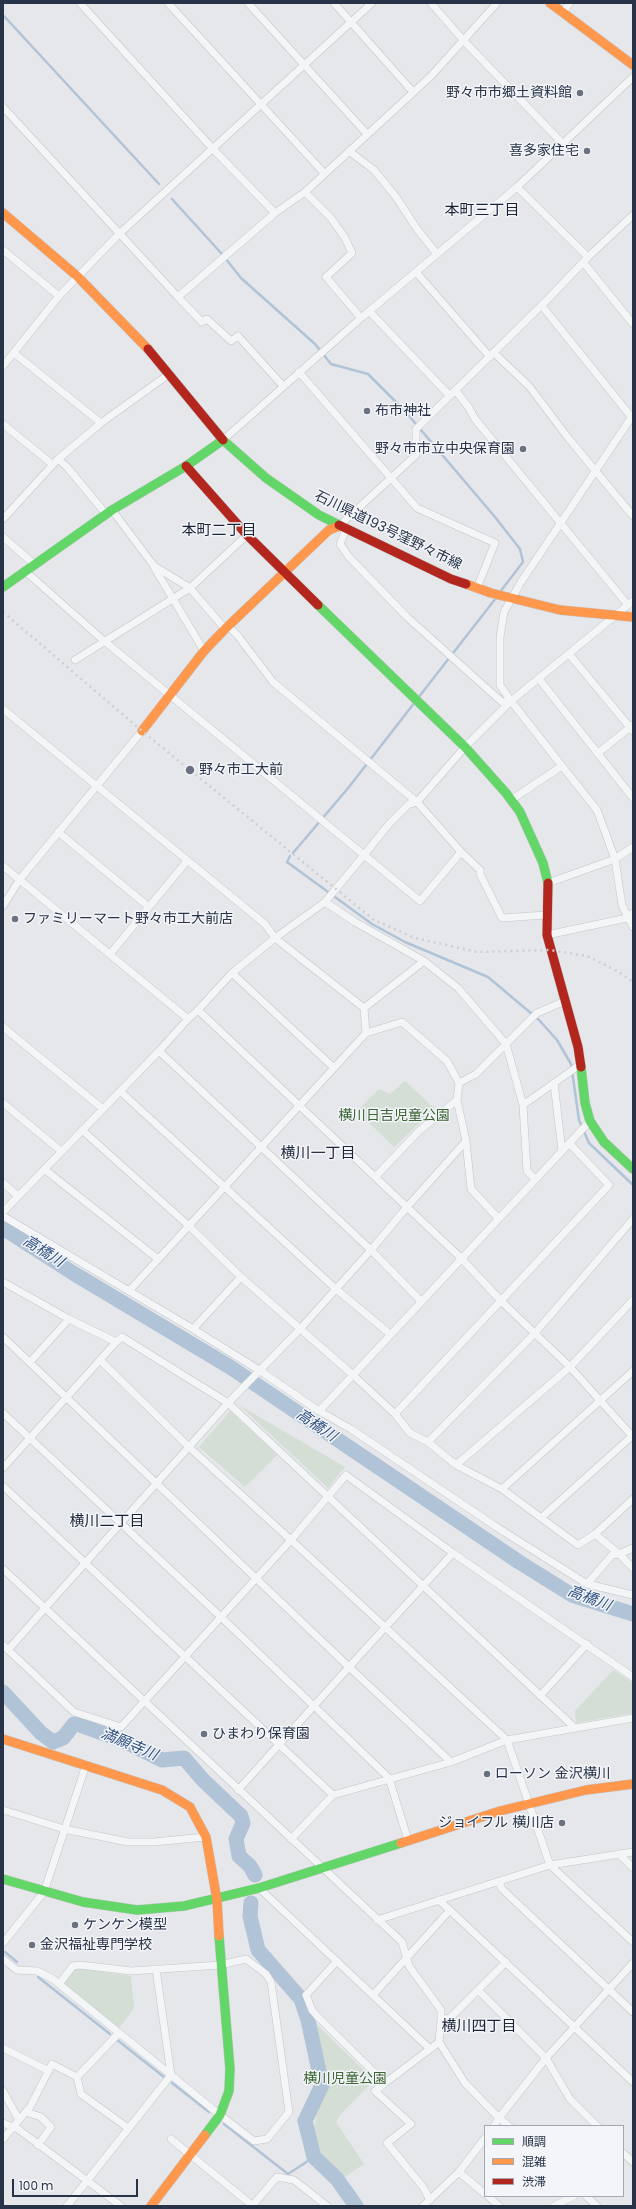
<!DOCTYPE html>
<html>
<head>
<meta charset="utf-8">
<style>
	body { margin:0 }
	#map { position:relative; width:636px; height:2209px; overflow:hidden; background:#e5e7ea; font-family:Poppins,"Noto Sans JP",sans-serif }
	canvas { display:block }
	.frame { position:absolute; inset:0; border:4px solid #283347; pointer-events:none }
	.legend { position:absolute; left:484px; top:2125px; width:140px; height:72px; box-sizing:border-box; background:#f3f5f9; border:1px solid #a2a7b2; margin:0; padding:5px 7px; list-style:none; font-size:12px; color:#283347 }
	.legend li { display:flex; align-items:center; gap:8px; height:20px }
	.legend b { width:20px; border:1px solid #a2a7b2 }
	.scale { position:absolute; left:12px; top:2179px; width:126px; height:18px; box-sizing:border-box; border:2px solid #283347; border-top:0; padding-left:5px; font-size:12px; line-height:14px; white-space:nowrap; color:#283347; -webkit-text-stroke:3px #f3f5f9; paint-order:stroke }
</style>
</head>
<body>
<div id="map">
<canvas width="636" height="2209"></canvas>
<div class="frame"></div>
<ul class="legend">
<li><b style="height:5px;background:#63d668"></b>順調</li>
<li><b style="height:5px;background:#ff974d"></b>混雑</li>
<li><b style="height:5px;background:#b3261e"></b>渋滞</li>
</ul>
<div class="scale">100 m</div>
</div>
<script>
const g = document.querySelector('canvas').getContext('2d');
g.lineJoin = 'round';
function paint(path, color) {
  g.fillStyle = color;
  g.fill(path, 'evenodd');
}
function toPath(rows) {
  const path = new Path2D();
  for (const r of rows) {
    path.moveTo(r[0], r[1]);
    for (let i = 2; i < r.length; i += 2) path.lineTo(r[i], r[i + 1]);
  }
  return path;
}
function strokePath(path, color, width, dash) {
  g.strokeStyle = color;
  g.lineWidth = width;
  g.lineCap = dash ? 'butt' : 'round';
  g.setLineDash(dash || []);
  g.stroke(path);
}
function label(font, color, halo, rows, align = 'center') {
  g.font = font + ' Poppins,"Noto Sans JP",sans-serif';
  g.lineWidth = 3;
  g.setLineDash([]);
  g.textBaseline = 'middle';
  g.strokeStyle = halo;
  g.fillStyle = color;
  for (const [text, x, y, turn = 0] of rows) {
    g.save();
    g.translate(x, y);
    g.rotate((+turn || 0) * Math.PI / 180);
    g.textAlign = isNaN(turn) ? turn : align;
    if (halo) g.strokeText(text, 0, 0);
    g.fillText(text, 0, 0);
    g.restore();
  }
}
paint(toPath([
	[405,1081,435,1109,394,1147,357,1111,379,1089,390,1094],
	[239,1405,345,1467,328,1488],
	[230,1411,277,1455,245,1487,199,1447],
	[613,1670,633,1683,633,1713,576,1723,575,1711],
	[77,1968,131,1976,134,2008,119,2028,63,1983,69,1973],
	[312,2020,374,2080,340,2115,336,2122,364,2164,345,2177,322,2162,314,2146,314,2128,321,2093,326,2086]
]), '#d5ded5');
strokePath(toPath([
	[3,15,159,184],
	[172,199,221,253,241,278,315,344,331,364,368,374,404,410,495,517,520,549,523,562,500,592],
	[418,698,496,598],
	[293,853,349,787,415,702],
	[290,856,287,862,372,924,405,942,488,977,539,1020,557,1040,571,1064,579,1120,589,1143,633,1185],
	[5,1952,17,1962],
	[38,1977,110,2034],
	[116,2039,164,2077],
	[172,2083,209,2112],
	[224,2124,288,2174,314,2157]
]), '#b1c3d7', 2.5);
strokePath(toPath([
	[3,1228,73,1273,230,1367,519,1562,572,1595,633,1614],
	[3,1692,41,1733,53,1742,63,1738,74,1724,77,1724,124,1741,162,1760,184,1758,203,1780,241,1816,243,1823,236,1839,239,1856,250,1866,255,1875],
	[251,1903,250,1916,258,1950,301,1999,308,2020,322,2085,305,2121,314,2157,337,2179,356,2206]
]), '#b1c3d7', 15);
const street = toPath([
	[80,3,213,149,275,213],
	[168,3,324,173],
	[248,3,367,134],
	[334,3,413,92],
	[431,3,464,41,564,145],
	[562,13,570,3],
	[3,107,178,297,275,213,305,192,431,76,497,3],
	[349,151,374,170,396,197,417,229,437,254],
	[517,187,588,257,633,215],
	[305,192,331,218,345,238,352,253,326,277,361,318],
	[3,250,59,296],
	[583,262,633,324],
	[416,272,490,357],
	[178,297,202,322,207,319,231,341,238,336,283,386],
	[542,306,633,419],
	[369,311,450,396],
	[14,353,101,423],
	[494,353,529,386,569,439,633,516],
	[3,366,59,296,119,234,372,3],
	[299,372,417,508,495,543,477,588],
	[456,391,469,408,475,419,628,605],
	[3,424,52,464],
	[223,440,361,318,517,187,633,77],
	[58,459,101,423,169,374],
	[112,510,154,566,190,588,225,629],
	[3,519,58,459,67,467,106,514],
	[339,526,416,455,416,429,550,297,588,257],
	[346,529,340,544,349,557,407,617,502,702,511,701],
	[3,537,34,564],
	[154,567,204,651],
	[25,571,103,640,364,855,389,824,409,804,417,802,465,747,511,701,633,601],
	[229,627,238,636,273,682,417,802,461,852,480,870,480,874,502,918,546,915],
	[569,654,633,731],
	[75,660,190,588,247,535],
	[539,679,633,798],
	[3,709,265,924,275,938,325,902],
	[598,753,633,725],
	[562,766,597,810,615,859,622,905,633,927],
	[511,800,562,766,511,701,500,685,500,637,504,612,521,582,633,415],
	[58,832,149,907],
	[3,866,188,1019,198,1010,461,1258,501,1301,570,1367,633,1437],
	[548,883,615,859,633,847],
	[3,906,20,879,142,731],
	[547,935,627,918,633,913],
	[110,954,187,861],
	[424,961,458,988,506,1044,523,1105,527,1171,535,1179],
	[232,973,333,1067],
	[198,1010,232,973,275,938,364,1008],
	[188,1019,159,1051,371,1250,407,1207,466,1141,457,1100,459,1083,447,1061,402,1022,366,1033,364,1008,424,961,355,922,325,902,364,855,420,901,461,852],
	[3,1027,103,1109,3,1212],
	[459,1083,476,1074,537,1013,565,1001],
	[554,1083,562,1151],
	[120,1091,336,1289,390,1334],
	[3,1103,61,1151],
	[523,1105,581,1064],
	[103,1109,159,1051],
	[82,1130,189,1226,241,1277,353,1375,590,1121],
	[466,1141,471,1189,498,1218],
	[44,1169,158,1259],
	[376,1176,419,1131,457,1100],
	[3,1183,18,1196],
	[3,1216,193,1329,259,1370,319,1411,353,1375,395,1414,410,1433,428,1442,456,1465,502,1489,578,1545,595,1534,619,1554,633,1548],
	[3,1282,69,1319,116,1342,122,1337,228,1403,574,1727],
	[129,1291,366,1033],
	[193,1329,241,1277],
	[3,1337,349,1667,453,1553],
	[100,1360,116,1342],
	[30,1362,69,1319],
	[319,1411,351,1429,498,1528,587,1584,633,1595],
	[3,1413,221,1617,389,1778,408,1840],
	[395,1414,609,1185,569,1143],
	[428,1442,535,1333,633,1219],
	[456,1465,570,1367,633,1300],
	[3,1468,100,1360,190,1448,291,1540,507,1740,550,1865,377,1920],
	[3,1486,333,1795,451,1762,507,1740,633,1718],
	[502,1489,633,1371],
	[542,1517,632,1436],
	[595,1534,633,1499],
	[3,1569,45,1608,228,1403,300,1329,371,1250,421,1301],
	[587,1584,612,1555,619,1554,633,1568],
	[3,1645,74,1712,121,1727,291,1540,346,1475,453,1553,633,1677],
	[8,1650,45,1608,402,1942,409,1966,441,2010,441,2020,450,2018,478,1990,546,2058,570,2099,597,2126],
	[540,1696,587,1644],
	[238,1790,349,1667,451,1762],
	[3,1810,64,1829,128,1842,153,1842,206,1837],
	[291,1839,333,1795],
	[619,1854,633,1868],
	[550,1865,633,1942],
	[550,1865,633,1852],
	[499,1882,502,1889,633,2012],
	[259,1888,430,2049,439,2042],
	[439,1900,633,2082],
	[3,1943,44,1892,86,1765],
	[3,1959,17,1970,37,1971,53,1979,59,1984,171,2075,220,2115,254,2141,267,2139,289,2112,271,1982,266,1974,246,1959,220,1965,132,1971,80,1965,73,1966,59,1984],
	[337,1961,306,1995,312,2010,318,2017,385,2083,375,2091,411,2124,387,2143,423,2187,430,2200],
	[478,1990,506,1962],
	[373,1995,450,1910],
	[441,2020,439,2042,465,2083,499,2118,494,2126],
	[119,2033,77,2077,81,2094,128,2128],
	[3,2048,49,2071],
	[385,2083,430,2049],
	[3,2091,19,2120],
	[26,2112,41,2117,51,2127,38,2145],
	[3,2123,18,2129,121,2206],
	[509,2126,499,2118,546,2058,633,1963],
	[3,2139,30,2107,52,2064,77,2077],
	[171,2139,253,2206],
	[623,2153,633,2162],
	[459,2172,485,2194],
	[488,2196,499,2206],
	[586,2196,597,2206],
	[67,2206,171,2075,156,1969],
	[252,2206,277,2177,294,2180,327,2206],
	[423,2206,459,2172,485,2138],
	[554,2206,574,2196]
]);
const fast = toPath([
	[3,587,112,510,186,466,223,440,266,478,319,515,339,525],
	[318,605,465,747,506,793,520,812,543,863,548,883],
	[581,1067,585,1103,590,1121,604,1142,633,1169],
	[3,1879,83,1902,137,1910,184,1906,259,1888,401,1843],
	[205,2135,220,2115,229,2091,230,2069,219,1936]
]);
const slow = toPath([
	[550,3,633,65],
	[3,213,77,276,148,349],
	[466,584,491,593,560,610,633,617],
	[142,731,204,651,225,629,329,530,339,526],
	[3,1739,162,1790,190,1807,206,1837,217,1900,219,1936],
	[401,1843,500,1811,586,1790,633,1784],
	[151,2206,205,2135]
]);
const jam = toPath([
	[148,349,223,440],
	[186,466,247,535,318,605],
	[339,525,451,579,466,584],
	[548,883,547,935,578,1047,581,1067]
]);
strokePath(street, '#c3c5c8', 8);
strokePath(fast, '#c3c5c8', 10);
strokePath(slow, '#c3c5c8', 10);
strokePath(jam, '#c3c5c8', 10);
strokePath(street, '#f4f5f7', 7);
strokePath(fast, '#63d668', 9);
strokePath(slow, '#ff974d', 9);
strokePath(jam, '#b3261e', 9);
strokePath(toPath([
	[3,612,142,731,374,920,415,938,477,952,550,950,587,956,619,972,633,982]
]), '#cdcfd2', 2.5, [2, 4]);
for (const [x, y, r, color] of [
	[580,93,4,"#6a7280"],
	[587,151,4,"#6a7280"],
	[367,411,4,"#6a7280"],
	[523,449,4,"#6a7280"],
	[190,770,5,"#6a7280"],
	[15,919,4,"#6a7280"],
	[204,1734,4,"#6a7280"],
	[487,1774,4,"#6a7280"],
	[562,1823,4,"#6a7280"],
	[75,1925,4,"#6a7280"],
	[32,1945,4,"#6a7280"]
]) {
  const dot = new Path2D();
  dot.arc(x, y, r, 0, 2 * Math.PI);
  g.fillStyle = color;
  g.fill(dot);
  strokePath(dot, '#f3f5f9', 1.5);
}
label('14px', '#283347', '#f3f5f9', [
	["野々市市郷土資料館",572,93,"right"],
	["喜多家住宅",579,151,"right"],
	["布市神社",375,411],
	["野々市市立中央保育園",515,449,"right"],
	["野々市工大前",199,770],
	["ファミリーマート野々市工大前店",23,919],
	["ひまわり保育園",212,1734],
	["ローソン 金沢横川",495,1774],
	["ジョイフル 横川店",554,1823,"right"],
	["ケンケン模型",83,1925],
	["金沢福祉専門学校",40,1945]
], 'left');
label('14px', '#283347', '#f3f5f9', [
	["石川県道193号窪野々市線",388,531,26]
]);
label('14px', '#3c6434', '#f3f5f9', [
	["横川日吉児童公園",394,1116],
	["横川児童公園",345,2079]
]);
label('15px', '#1b2437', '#f3f5f9', [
	["本町三丁目",482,211],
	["本町二丁目",219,531],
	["横川一丁目",318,1154],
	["横川二丁目",107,1522],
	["横川四丁目",479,2027]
]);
label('italic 15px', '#2e507f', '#f3f5f9', [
	["高橋川",43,1252,32],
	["高橋川",316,1426,34],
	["高橋川",589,1599,21],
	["満願寺川",129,1745,23]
]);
</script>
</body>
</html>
